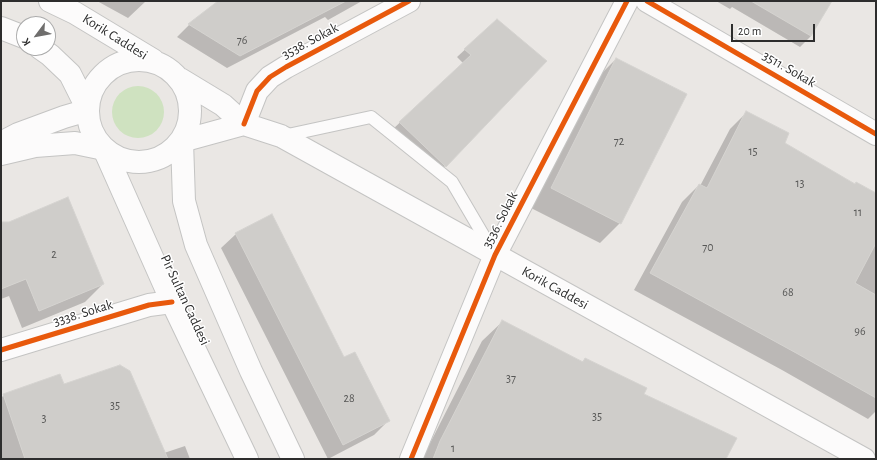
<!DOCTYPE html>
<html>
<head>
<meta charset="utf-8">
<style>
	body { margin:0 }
	#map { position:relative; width:877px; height:460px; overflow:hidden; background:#eae7e4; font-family:"Alegreya Sans",sans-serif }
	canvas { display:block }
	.frame { position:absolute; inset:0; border:2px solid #2d2d2d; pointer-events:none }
	.north { position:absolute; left:16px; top:16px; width:40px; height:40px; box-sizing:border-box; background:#fff; border:1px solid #ababab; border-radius:50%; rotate:238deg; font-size:11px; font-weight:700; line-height:16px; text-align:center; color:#2d2d2d }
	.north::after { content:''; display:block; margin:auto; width:14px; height:18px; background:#6f6e6d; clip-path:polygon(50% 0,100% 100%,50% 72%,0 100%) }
	.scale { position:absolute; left:731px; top:24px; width:84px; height:18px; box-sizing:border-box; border:2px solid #2d2d2d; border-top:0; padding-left:5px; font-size:12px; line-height:14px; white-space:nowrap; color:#2d2d2d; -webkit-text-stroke:3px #fff; paint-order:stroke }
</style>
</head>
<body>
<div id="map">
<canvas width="877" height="460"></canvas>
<div class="frame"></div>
<div class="north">K</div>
<div class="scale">20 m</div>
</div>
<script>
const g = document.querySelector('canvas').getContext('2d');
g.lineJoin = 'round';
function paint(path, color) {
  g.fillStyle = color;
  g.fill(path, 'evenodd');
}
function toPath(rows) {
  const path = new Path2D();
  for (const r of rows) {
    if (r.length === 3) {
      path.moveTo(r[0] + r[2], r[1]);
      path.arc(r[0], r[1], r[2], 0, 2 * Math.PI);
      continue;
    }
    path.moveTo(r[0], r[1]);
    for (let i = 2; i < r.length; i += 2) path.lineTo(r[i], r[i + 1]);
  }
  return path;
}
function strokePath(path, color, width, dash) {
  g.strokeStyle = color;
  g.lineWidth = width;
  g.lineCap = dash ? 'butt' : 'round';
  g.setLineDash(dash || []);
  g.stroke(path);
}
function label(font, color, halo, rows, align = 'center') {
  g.font = font + ' "Alegreya Sans",sans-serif';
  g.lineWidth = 3;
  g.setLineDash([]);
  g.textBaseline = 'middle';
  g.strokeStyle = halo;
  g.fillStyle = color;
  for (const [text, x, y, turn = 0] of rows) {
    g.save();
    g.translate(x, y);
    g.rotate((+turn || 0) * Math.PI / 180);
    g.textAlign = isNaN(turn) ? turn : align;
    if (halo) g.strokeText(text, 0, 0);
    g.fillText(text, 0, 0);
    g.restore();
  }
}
paint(toPath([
	[138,112,26]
]), '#cfe2c0');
paint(toPath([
	[97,1,146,1,128,18],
	[219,1,362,1,328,20,325,17,227,68,177,37,189,25],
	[716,1,831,1,811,36,800,47,732,7,730,9],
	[497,20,445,166,438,174,392,130,463,63,457,57],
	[616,59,620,223,600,243,531,208,596,79],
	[747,112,783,143,855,185,876,194,876,411,868,419,782,370,634,290,682,202,699,185,700,186,730,129],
	[1,228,103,284,85,302,22,328,9,296,1,299],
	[236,234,344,358,389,420,374,435,328,459,221,248],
	[502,322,581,363,585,359,643,394,725,459,422,459,482,341],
	[63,385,164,453,185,446,190,459,1,459,1,398,4,395]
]), '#0003');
const building = toPath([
	[218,1,346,1,240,56,188,24,218,1],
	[751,1,832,1,811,36,751,1],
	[497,19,547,61,446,167,399,122,471,55,464,49,497,19],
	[616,58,687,94,621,224,551,188,616,58],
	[746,111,789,133,785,143,855,184,856,182,876,193,876,243,855,283,876,295,876,398,798,354,650,273,699,184,707,188,746,111],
	[68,197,104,284,39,311,26,279,1,289,1,222,9,222,68,197],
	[272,214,344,357,355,352,390,421,343,445,235,233,272,214],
	[502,320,583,362,585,358,647,388,644,394,737,438,726,459,433,459,440,441,502,320],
	[120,365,130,371,168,459,25,459,3,394,60,374,64,384,120,365]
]);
paint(building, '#cfcdca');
strokePath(building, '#d5d3d0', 1);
const service = toPath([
	[283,136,371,117,452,182,492,250]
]);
const minor = toPath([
	[647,1,876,134],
	[244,124,257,91,270,77,286,67,409,1],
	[1,143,18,134,64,117,88,110],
	[1,154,35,146,75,143,104,149],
	[1,350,149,305,172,302],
	[411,459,495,255,627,1]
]);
const secondary = toPath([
	[50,1,75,13,153,60],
	[1,28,24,37],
	[40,48,50,55,70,74,88,110],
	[139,111,51],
	[180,79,223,105,244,124,281,136,864,459],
	[244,124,182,141,184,201,196,245,251,371,293,459],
	[104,149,172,302,247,459]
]);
strokePath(service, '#c4c4c3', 14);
strokePath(minor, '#c4c4c3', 24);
strokePath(secondary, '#c4c4c3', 24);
strokePath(service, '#fcfbfb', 12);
strokePath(minor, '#fcfbfb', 22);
strokePath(secondary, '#fcfbfb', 22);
strokePath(toPath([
	[647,1,876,134],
	[244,124,257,91,270,77,286,67,409,1],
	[1,350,149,305,172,302],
	[411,459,495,255,627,1]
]), '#e8590c', 5);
label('12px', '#575756', null, [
	["76",242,40],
	["72",619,141],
	["15",753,151],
	["13",800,183],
	["11",858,212],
	["70",708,247],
	["2",54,254],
	["68",788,292],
	["96",860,331],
	["37",511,378],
	["28",349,398],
	["35",115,405],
	["35",597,416],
	["3",44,418],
	["1",453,448]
]);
label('14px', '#2d2d2d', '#fff', [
	["Korik Caddesi",115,37,32],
	["3538. Sokak",310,41,-28],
	["3511. Sokak",789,69,30],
	["3536. Sokak",500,220,-63],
	["Korik Caddesi",555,288,29],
	["Pir Sultan Caddesi",185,300,65],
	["3338. Sokak",83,313,-17]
]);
</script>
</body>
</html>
